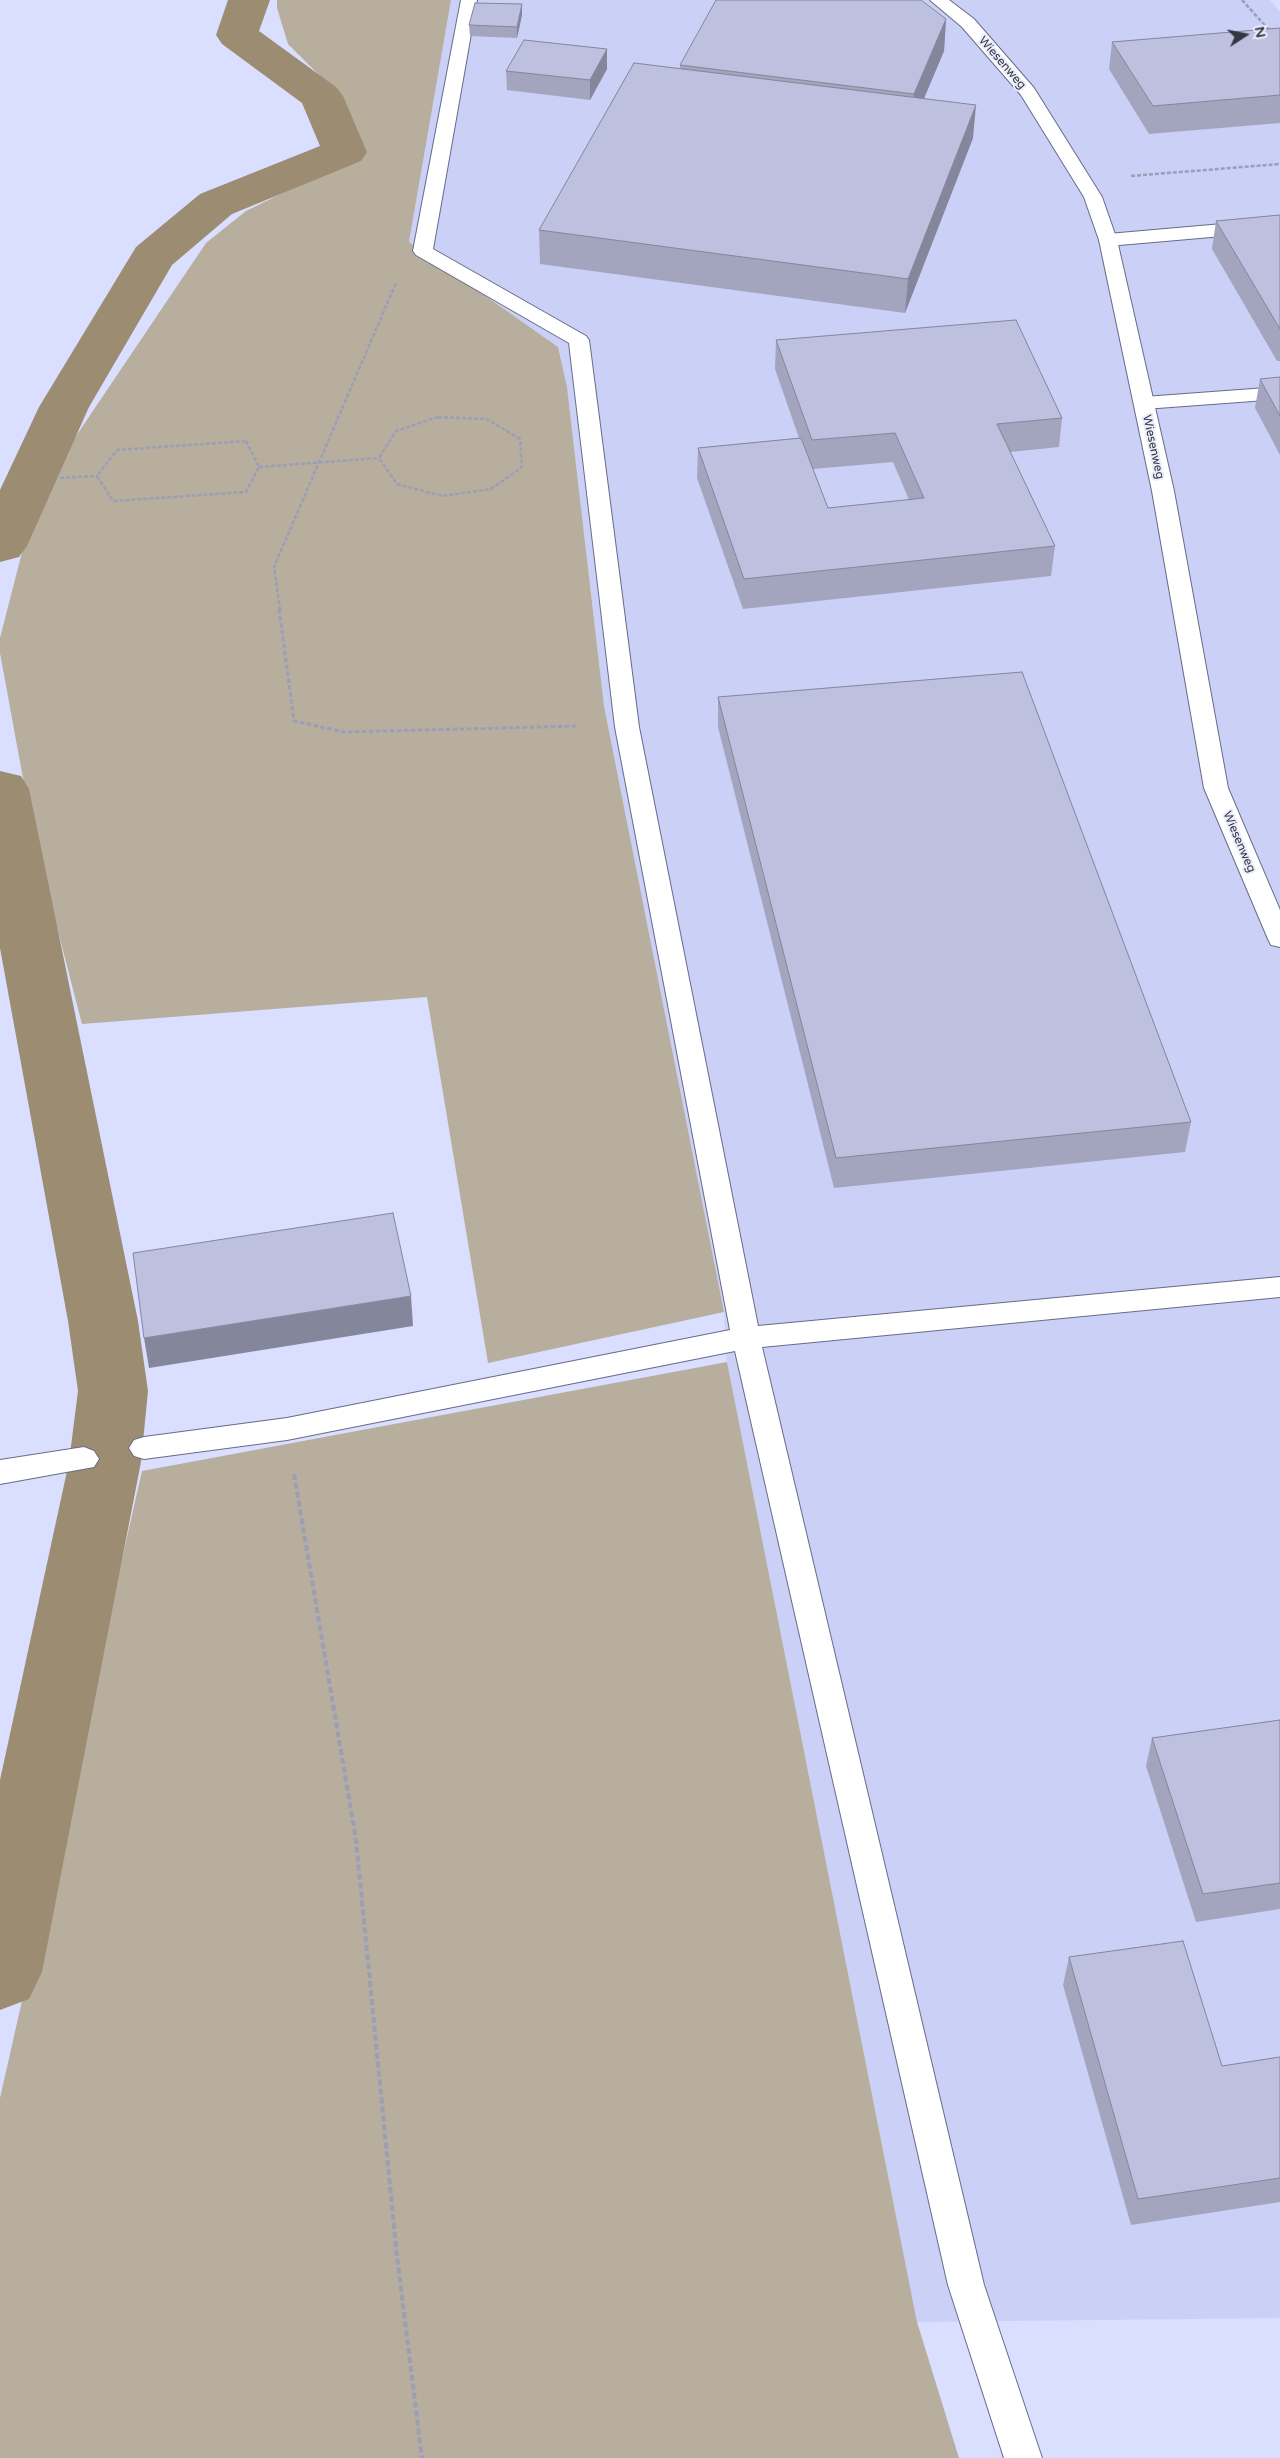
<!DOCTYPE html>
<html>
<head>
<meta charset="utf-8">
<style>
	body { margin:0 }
	#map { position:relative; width:1280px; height:2458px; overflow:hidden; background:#dadeff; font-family:"Varela Round",sans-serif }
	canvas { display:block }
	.north { position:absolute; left:1220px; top:10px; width:50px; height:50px; -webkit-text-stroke:4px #ebedfa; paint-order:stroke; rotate:79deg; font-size:14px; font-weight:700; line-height:20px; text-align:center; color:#343642 }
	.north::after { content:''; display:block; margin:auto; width:18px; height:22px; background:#343642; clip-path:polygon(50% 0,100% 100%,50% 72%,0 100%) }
</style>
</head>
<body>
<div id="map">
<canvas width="1280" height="2458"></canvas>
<div class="north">N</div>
</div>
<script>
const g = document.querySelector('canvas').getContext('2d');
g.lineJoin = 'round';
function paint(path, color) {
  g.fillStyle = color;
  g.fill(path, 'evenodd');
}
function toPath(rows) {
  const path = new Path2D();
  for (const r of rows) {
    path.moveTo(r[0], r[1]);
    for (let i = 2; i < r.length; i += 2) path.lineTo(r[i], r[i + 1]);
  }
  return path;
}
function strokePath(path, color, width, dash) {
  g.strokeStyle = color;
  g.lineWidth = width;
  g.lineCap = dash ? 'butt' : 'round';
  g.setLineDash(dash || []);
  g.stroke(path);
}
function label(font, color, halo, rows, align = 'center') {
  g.font = font + ' "Varela Round",sans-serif';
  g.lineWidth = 4;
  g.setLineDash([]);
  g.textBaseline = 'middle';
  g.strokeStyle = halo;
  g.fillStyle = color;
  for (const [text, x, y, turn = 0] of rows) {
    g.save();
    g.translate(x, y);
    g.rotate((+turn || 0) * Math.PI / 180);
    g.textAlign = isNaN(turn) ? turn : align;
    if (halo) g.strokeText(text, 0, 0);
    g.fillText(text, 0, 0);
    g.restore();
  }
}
paint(toPath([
	[451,0,1270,0,1280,12,1280,2318,917,2322,727,1362,724,1312,604,706,567,387,558,347,409,242]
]), '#cbd0f6');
paint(toPath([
	[277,0,451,0,409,242,558,347,567,387,604,706,724,1312,488,1363,427,997,82,1024,34,838,0,653,0,638,37,494,206,243,246,211,366,152,340,96,288,44,277,8],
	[727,1362,917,2322,959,2458,0,2458,0,2098,142,1471]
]), '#b8ae9d');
paint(toPath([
	[228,0,270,0,259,31,336,87,343,96,367,152,361,161,232,214,172,265,89,407,27,546,19,557,0,562,0,490,39,407,136,247,200,194,320,146,302,103,222,44,216,35,228,0],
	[0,771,21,776,29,789,138,1321,148,1391,141,1462,42,1972,29,1999,0,2010,0,1780,69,1462,78,1391,68,1321,0,948,0,771]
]), '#9c8c72');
const lane = toPath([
	[461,0,477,0,433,249,586,336,589,340,639,727,758,1326,1280,1277,1280,1297,762,1347,984,2285,1042,2458,1004,2458,948,2285,735,1351,287,1440,144,1459,134,1456,129,1448,134,1440,144,1437,287,1418,730,1330,615,727,569,343,416,255,413,251,461,0],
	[1280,219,1280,231,1108,246,1101,244,1099,240,1101,236,1108,234,1280,219],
	[1280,387,1280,399,1144,409,1137,407,1134,403,1137,399,1144,397,1280,387]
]);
const street = toPath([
	[930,0,949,0,974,19,1034,88,1102,197,1117,240,1174,491,1228,788,1280,910,1280,947,1271,945,1268,939,1204,788,1152,491,1099,240,1084,197,1021,95,962,27,930,0],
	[84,1447,94,1451,99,1459,94,1467,0,1484,0,1460,84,1447]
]);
strokePath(lane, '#686b88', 2);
strokePath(street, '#686b88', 2);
strokePath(toPath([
	[1242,0,1270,31],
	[1131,176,1280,164],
	[438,417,487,419,520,439,522,467,491,489,442,496,397,484,379,458,396,431,438,417],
	[246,441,259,467,246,492,113,501,97,476,117,450,246,441],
	[259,467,379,458],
	[60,478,97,476],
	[280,610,274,567,396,283]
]), '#9a9eb7', 2.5, [4, 2]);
strokePath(toPath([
	[279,609,294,721,344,732,579,726]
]), '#9a9eb7', 3, [4.5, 2.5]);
strokePath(toPath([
	[294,1474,356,1840,397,2257,422,2458]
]), '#9a9eb7', 4, [6, 3]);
paint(lane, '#fff');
paint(street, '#fff');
paint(toPath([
	[522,4,522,15,517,38,470,36,469,25],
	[946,19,944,51,924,98,973,138,905,313,540,264,539,230,680,68,680,65],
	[1280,28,1280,123,1149,134,1109,69,1112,42],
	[607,49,607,69,590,100,507,90,506,71],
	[1280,215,1280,361,1277,361,1212,249,1216,221],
	[776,340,1062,418,1059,447,1010,452,1055,546,1051,576,743,609,697,478,698,448,799,438,775,369],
	[893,462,909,500,828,508,813,469],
	[1280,377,1280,455,1255,408,1260,379],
	[718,697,1191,1122,1185,1152,834,1188,718,727],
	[1280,1720,1280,1909,1196,1922,1146,1766,1152,1738],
	[1069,1957,1222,2066,1280,2057,1280,2202,1131,2225,1063,1985]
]), '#a3a5bf');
paint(toPath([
	[522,4,522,15,517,38,517,27],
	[946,19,944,51,912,127,914,94],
	[607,49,607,69,590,100,590,80],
	[976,105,973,138,905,313,908,279],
	[411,1296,413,1326,149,1368,144,1338]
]), '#84869b');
const building = toPath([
	[716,0,921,0,946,19,914,94,680,65,716,0],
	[475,3,522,4,517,27,469,25,475,3],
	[1280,28,1280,95,1153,106,1112,42,1280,28],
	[524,40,607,49,590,80,506,71,524,40],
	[634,63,976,105,908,279,539,230,634,63],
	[1280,215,1280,329,1216,221,1280,215],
	[1016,320,1062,418,997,424,1055,546,744,579,698,448,801,438,828,508,924,498,895,433,812,440,776,340,1016,320],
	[1280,377,1280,416,1260,379,1280,377],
	[1022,672,1191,1122,836,1158,718,697,1022,672],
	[393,1213,411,1296,144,1338,133,1253,393,1213],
	[1280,1720,1280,1883,1203,1894,1152,1738,1280,1720],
	[1183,1941,1222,2066,1280,2057,1280,2178,1138,2199,1069,1957,1183,1941]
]);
paint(building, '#bdc0de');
strokePath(building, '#84869b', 1);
label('12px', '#343642', '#ebedfa', [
	["Wiesenweg",1002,63,49],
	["Wiesenweg",1153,447,78],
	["Wiesenweg",1239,842,67]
]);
</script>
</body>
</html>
